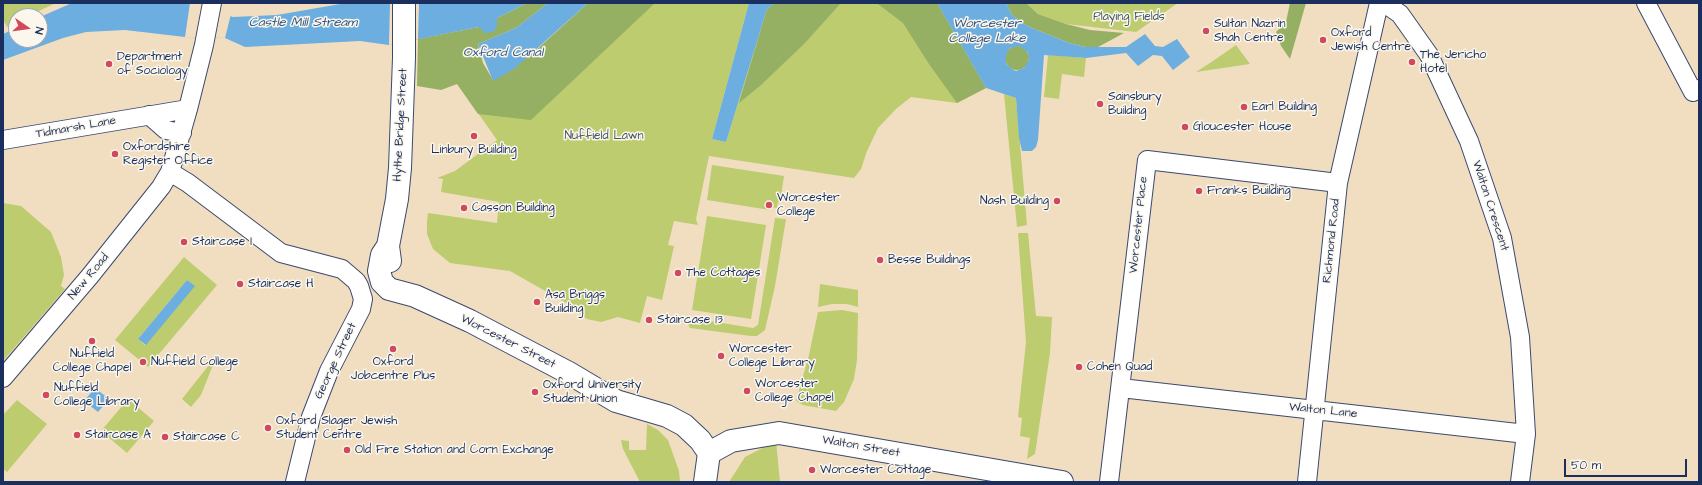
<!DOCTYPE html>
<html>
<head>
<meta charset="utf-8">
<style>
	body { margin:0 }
	#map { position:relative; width:1702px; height:485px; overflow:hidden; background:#f1dec0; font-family:"Architects Daughter",sans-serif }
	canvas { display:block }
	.frame { position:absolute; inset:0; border:4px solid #1b2f5e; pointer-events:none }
	.north { position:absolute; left:8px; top:8px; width:40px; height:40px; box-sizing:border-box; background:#fbf7ec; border:1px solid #a1a7b3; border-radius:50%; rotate:103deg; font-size:11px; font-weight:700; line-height:16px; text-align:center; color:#1b2f5e }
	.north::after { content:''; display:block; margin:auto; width:14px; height:18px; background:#d1495b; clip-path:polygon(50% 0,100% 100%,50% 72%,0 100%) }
	.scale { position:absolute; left:1564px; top:459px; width:123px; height:18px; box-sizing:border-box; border:2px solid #1b2f5e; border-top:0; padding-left:5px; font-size:12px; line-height:14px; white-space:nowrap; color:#1b2f5e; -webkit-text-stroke:3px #fbf7ec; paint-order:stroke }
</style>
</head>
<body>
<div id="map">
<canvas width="1702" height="485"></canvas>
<div class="frame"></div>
<div class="north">N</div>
<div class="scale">50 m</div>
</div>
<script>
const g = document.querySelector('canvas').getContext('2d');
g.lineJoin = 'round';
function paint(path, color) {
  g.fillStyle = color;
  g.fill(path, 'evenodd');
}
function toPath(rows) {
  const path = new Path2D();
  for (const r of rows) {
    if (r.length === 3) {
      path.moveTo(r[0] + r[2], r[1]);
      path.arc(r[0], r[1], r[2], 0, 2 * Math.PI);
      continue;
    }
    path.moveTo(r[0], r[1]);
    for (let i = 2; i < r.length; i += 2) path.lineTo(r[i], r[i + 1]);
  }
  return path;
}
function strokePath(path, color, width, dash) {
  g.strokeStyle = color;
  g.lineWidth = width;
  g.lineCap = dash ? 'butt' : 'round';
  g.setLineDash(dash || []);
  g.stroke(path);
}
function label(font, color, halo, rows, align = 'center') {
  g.font = font + ' "Architects Daughter",sans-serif';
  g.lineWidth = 3;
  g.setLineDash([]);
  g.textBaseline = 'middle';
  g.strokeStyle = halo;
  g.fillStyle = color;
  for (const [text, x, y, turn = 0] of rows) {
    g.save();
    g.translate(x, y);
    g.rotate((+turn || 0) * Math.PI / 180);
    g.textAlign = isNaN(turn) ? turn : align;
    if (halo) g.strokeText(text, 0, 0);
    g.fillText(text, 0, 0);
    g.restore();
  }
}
paint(toPath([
	[3,3,56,3,28,16,16,16,16,22,7,27,3,19],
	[597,3,749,3,712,139,726,142,767,9,775,3,937,3,986,88,957,103,911,97,896,109,878,128,867,151,861,169,854,178,709,156,696,219,698,225,674,221,668,245,674,246,662,300,647,296,640,323,618,317,601,322,587,319,576,311,577,309,510,271,450,263,433,249,427,234,427,222,428,213,497,223,499,202,441,192,443,179,437,178,455,171,497,140,457,83,496,86],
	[1026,3,1178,3,1136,32,1066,24,1038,14],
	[1236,45,1250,64,1196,72,1213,61],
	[1048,55,1086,58,1084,77,1062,74,1059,99,1044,97],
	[1004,94,1016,98,1027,225,1017,227],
	[712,165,784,176,780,203,778,202,777,208,770,207,770,210,707,200],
	[3,203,21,206,51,232,61,257,64,275,61,286,65,289,3,361],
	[707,216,766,225,751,319,692,310],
	[775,218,786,219,775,286,765,330,757,336,751,336,690,328,688,324,692,320,697,319,753,328,758,325],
	[1018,233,1028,233,1036,316,1052,317,1050,353,1035,454,1027,459,1030,438,1020,436,1022,418,1018,417,1026,342],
	[184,257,217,285,148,367,115,340],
	[187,280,194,286,145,345,138,339],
	[820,284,858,290,858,307,847,304,832,304,818,307],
	[842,310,858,313,857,360,854,379,844,402,836,411,803,405,796,401,809,355,818,312],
	[217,355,201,395,191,407,182,399],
	[128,399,154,421,127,453,101,431],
	[17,400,47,424,7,472,3,469,3,415],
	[647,424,658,430,668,440,679,471,680,482,640,482,623,449,621,440,629,441,629,450,646,450],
	[776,441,780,482,729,482,745,457]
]), '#bccc6f');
paint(toPath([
	[527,3,548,3,516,28,478,44,483,63,493,80,534,52,588,3,655,3,531,120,478,114,457,84,441,90,417,86,418,39,479,27,497,27,497,18],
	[775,3,937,3,986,88,957,103,929,64,903,23,878,4,840,4,805,43,761,85,739,103,767,9],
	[1006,3,1026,3,1038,14,1066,24,1090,30,1124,33,1098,47,1085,47,1069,43,1027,26,1012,15],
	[1290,3,1306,3,1290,59,1281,46,1276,32,1286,22],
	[1017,58,12]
]), '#95b062');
paint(toPath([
	[72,3,193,3,233,17,277,15,346,3,527,3,497,18,497,27,493,32,485,33,479,27,389,45,360,41,245,47,225,38,185,37,125,30,86,32,63,38,3,60,3,34,16,28,16,40,40,40,40,17],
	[548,3,588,3,514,69,493,81,478,44,516,28],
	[749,3,775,3,767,9,726,142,712,139],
	[937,3,1006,3,1012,15,1027,26,1069,43,1085,47,1126,47,1145,34,1155,46,1163,47,1177,39,1190,57,1173,70,1162,56,1153,55,1138,66,1126,53,1086,58,1044,55,1038,140,1036,147,1032,151,1022,151,1019,138,1016,98,986,88],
	[1019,46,1028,52,1029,60,1024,68,1016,71,1012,69,1006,64,1006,55,1010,48],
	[187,280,195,286,146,345,138,339],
	[95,388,109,399,98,412,84,401]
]), '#6caee0');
paint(toPath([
	[190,3,199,3,231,14,225,38,185,37],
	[390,3,419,3,418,39,389,45]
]), '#f1dec0');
const street = toPath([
	[1384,3,1400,14,1429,55,1469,141,1502,238,1520,337,1526,434,1520,482],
	[1646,3,1693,92,1699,89],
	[149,115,166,130,182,133],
	[3,140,188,109],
	[170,172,188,183,281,253,342,269,356,281,359,286,363,299,361,309,329,371,311,417,295,482],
	[3,378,90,276,161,187,170,172,188,109,204,45,212,3],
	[1121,388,1526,434],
	[1109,482,1147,160,1338,183],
	[1307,482,1338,183,1379,3]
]);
const secondary = toPath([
	[709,453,731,441,779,433,1062,482]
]);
const primary = toPath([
	[388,246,382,255,379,271,382,282,389,289,415,296,470,321,569,373,616,401,667,416,684,425,700,440,709,453,705,482],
	[390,261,388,246,397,199,400,168,404,58,404,3]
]);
strokePath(street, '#3b496d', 20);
strokePath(secondary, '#3b496d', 24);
strokePath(primary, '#3b496d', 24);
strokePath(street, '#fff', 18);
strokePath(secondary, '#fff', 22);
strokePath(primary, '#fff', 22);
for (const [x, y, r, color] of [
	[1206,31,4,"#d1495b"],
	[1323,40,4,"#d1495b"],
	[1412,62,4,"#d1495b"],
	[109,64,4,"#d1495b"],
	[1100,104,4,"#d1495b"],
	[1244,107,4,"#d1495b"],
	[1185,127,4,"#d1495b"],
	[474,136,4,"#d1495b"],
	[115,154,4,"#d1495b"],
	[1199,191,4,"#d1495b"],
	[1057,201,4,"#d1495b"],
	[769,205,4,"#d1495b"],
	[464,208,4,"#d1495b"],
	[184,242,4,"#d1495b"],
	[880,260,4,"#d1495b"],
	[678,273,4,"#d1495b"],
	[240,284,4,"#d1495b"],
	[537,302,4,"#d1495b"],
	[649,320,4,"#d1495b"],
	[92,341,4,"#d1495b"],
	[393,349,4,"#d1495b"],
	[721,356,4,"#d1495b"],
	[143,362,4,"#d1495b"],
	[1079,367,4,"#d1495b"],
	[747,391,4,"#d1495b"],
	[535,392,4,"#d1495b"],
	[46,395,4,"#d1495b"],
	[268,428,4,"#d1495b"],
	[77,435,4,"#d1495b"],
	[165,437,4,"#d1495b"],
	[347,450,4,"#d1495b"],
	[812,470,4,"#d1495b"]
]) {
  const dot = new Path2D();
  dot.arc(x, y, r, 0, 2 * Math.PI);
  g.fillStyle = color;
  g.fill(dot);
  strokePath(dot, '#fbf7ec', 1.5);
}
label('12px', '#435662', '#fbf7ec', [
	["Playing Fields",1129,17],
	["Nuffield Lawn",604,136]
]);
label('12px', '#1b2f5e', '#fbf7ec', [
	["Sultan Nazrin",1214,24],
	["Shah Centre",1214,38],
	["Oxford",1331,33],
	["Jewish Centre",1331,47],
	["The Jericho",1420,55],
	["Hotel",1420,69],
	["Department",117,57],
	["of Sociology",117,71],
	["Sainsbury",1108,97],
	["Building",1108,111],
	["Earl Building",1252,107],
	["Gloucester House",1193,127],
	["Oxfordshire",123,147],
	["Register Office",123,161],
	["Linbury Building",474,150,"center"],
	["Franks Building",1207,191],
	["Worcester",777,198],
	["College",777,212],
	["Nash Building",1049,201,"right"],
	["Casson Building",472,208],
	["Staircase I",192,242],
	["Besse Buildings",888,260],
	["The Cottages",686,273],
	["Staircase H",248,284],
	["Asa Briggs",545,295],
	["Building",545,309],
	["Staircase 13",657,320],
	["Worcester",729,349],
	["College Library",729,363],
	["Nuffield",92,354,"center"],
	["College Chapel",92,368,"center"],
	["Nuffield College",151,362],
	["Oxford",393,362,"center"],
	["Jobcentre Plus",393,376,"center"],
	["Cohen Quad",1087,367],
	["Worcester",755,384],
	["College Chapel",755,398],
	["Oxford University",543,385],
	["Student Union",543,399],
	["Nuffield",54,388],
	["College Library",54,402],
	["Oxford Slager Jewish",276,421],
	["Student Centre",276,435],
	["Staircase A",85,435],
	["Staircase C",173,437],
	["Old Fire Station and Corn Exchange",355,450],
	["Worcester Cottage",820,470]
], 'left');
label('12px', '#1b2f5e', '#fbf7ec', [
	["Hythe Bridge Street",401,125,-87],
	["Tidmarsh Lane",76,128,-10],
	["Walton Crescent",1490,206,72],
	["Worcester Place",1139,225,-84],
	["Richmond Road",1332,241,-84],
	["New Road",89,277,-50],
	["Worcester Street",508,342,27],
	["George Street",336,361,-65],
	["Walton Lane",1323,411,6],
	["Walton Street",861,447,10]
]);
label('italic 13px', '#335585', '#fbf7ec', [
	["Castle Mill Stream",303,23],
	["Worcester",987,24],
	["College Lake",987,39],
	["Oxford Canal",503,53]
]);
</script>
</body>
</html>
